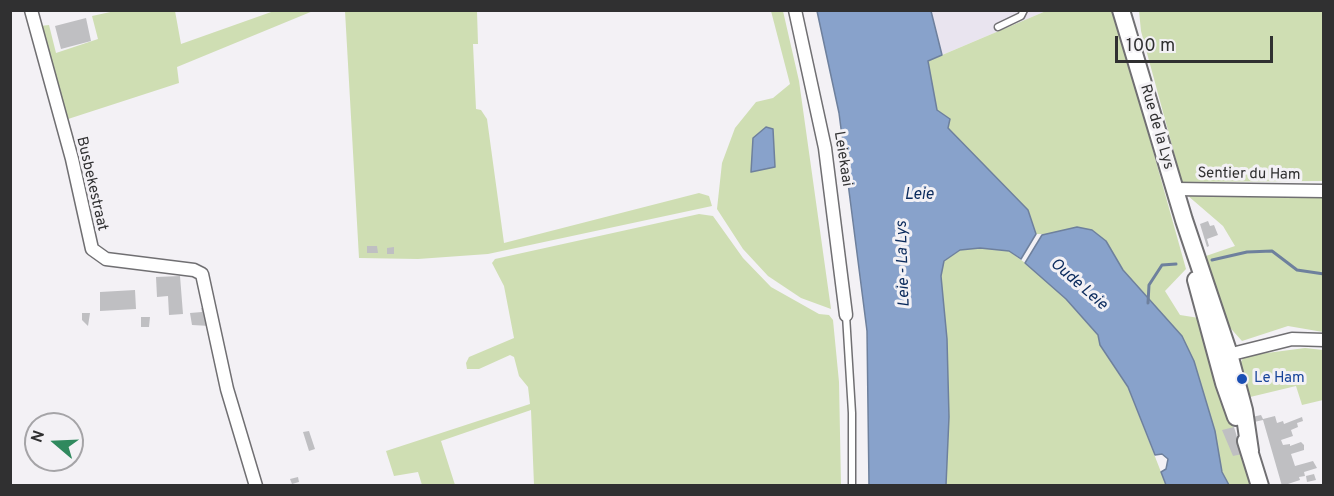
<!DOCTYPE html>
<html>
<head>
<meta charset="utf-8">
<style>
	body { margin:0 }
	#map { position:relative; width:1334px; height:496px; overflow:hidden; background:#f3f1f5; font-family:Overpass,sans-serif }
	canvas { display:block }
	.frame { position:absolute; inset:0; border:12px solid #303031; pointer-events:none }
	.north { position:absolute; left:24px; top:412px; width:60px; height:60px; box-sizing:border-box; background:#f3f1f5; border:2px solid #a5a4a7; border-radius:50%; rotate:289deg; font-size:16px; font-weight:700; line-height:24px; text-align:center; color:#303031 }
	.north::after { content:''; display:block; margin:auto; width:21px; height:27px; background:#30895e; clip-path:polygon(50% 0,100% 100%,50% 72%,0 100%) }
	.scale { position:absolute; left:1115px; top:36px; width:158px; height:27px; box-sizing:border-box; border:3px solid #303031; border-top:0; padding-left:8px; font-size:18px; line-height:21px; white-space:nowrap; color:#303031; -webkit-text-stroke:4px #f3f1f5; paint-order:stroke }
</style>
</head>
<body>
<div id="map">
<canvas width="1334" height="496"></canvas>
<div class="frame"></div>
<div class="north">N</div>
<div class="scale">100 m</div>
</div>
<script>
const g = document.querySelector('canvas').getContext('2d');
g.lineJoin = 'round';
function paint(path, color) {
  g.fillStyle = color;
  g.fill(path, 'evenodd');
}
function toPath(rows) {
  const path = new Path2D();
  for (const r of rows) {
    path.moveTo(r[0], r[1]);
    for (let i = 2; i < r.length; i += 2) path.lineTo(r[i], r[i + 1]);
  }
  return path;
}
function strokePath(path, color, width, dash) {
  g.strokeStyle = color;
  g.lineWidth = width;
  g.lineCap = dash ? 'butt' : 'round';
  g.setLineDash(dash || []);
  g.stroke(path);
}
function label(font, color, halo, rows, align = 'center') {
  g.font = font + ' Overpass,sans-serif';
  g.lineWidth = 6;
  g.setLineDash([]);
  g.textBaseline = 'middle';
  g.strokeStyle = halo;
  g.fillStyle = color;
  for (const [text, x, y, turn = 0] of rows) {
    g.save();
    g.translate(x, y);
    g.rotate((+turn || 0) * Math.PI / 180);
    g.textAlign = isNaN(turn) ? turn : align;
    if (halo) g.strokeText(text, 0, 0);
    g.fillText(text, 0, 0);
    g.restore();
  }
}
paint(toPath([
	[931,10,1046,11,942,55]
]), '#e9e4ef');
paint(toPath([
	[115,11,175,11,181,44,274,11,313,11,177,67,179,83,65,120,40,26,49,25,56,53,98,39,92,16],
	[345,11,477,11,478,44,473,44,476,109,481,110,487,119,504,243,699,193,709,196,712,206,488,254,418,259,359,258],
	[771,11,783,11,799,81,831,309,801,298,768,276,743,249,717,209,722,163,735,128,756,102,773,98,790,84],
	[1046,11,1114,11,1186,269,1165,291,1180,315,1199,318,1251,485,1229,485,1222,472,1215,431,1194,361,1182,336,1123,270,1106,241,1077,227,1055,234,1036,234,1028,210,948,128,950,119,937,110,928,61],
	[1139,11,1323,11,1323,181,1182,182,1141,31],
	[1187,195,1323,196,1323,332,1288,326,1242,341,1225,322,1206,256,1235,246,1223,226],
	[699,214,713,216,743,258,771,287,819,314,829,315,833,320,839,382,841,485,534,485,531,410,441,441,455,485,422,485,418,472,394,476,386,451,530,404,528,387,519,376,514,357,510,355,479,369,467,369,466,363,469,357,514,338,504,286,492,263,495,259],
	[980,248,1009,251,1032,268,1066,299,1098,335,1100,345,1128,387,1166,485,946,485,949,417,941,276,944,261,960,250],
	[1305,348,1323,350,1323,400,1302,405,1296,386,1246,398,1238,368,1244,356]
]), '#cfdeb3');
const water = toPath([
	[817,11,931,11,942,55,928,61,937,110,950,119,948,128,1028,210,1036,234,1021,259,1009,251,980,248,960,250,944,261,941,276,947,339,949,417,946,485,869,485,867,331,839,113,817,11],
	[766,127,773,129,775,167,751,172,753,138,766,127],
	[1077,227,1092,230,1106,241,1123,270,1182,336,1194,361,1215,431,1222,472,1229,485,1166,485,1161,472,1166,469,1168,459,1162,454,1155,455,1128,387,1100,345,1098,335,1066,299,1025,263,1042,235,1077,227]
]);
paint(water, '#88a2cb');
strokePath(water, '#6e809d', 1.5);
strokePath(toPath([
	[1212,260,1247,252,1272,251,1297,270,1324,274],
	[1148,303,1149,285,1162,265,1176,264]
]), '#6e809d', 3);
paint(toPath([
	[86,18,91,41,61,49,55,26],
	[1208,221,1210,226,1214,225,1218,235,1207,239,1209,246,1207,247,1200,224],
	[367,246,377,246,378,253,367,253],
	[394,247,394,254,387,254,387,248],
	[180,276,183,314,169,315,168,296,157,297,156,277],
	[135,290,136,309,100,311,100,292],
	[201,308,207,308,210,326,192,325,190,313,202,312],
	[82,313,90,313,88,326,82,320],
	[141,317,150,317,149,327,141,327],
	[1261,415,1263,419,1275,416,1277,423,1283,421,1284,424,1302,417,1303,421,1297,423,1298,427,1291,430,1293,436,1281,440,1283,445,1290,444,1290,446,1301,442,1304,445,1304,450,1291,454,1295,466,1313,461,1317,468,1304,472,1305,476,1299,477,1300,480,1282,486,1263,420,1254,422,1252,417],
	[1234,427,1242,454,1233,456,1222,430],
	[309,431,315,449,309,451,303,432],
	[1314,474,1316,480,1307,482,1306,476],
	[298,477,299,482,292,484,290,479]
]), '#bfbfc2');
const lane = toPath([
	[998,27,1021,16,1024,10],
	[846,315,852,413,852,486]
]);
const street = toPath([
	[31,10,72,159,92,249,106,259,194,270,202,274,227,389,256,486],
	[795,10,825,148,846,315],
	[1175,189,1324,191],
	[1224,356,1292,339,1324,340]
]);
const secondary = toPath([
	[1121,10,1184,220,1229,354,1244,410,1250,451],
	[1196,280,1224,383,1236,417],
	[1246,441,1260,486]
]);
strokePath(lane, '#706f72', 9);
strokePath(street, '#706f72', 15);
strokePath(secondary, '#706f72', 20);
strokePath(lane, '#fff', 6);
strokePath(street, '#fff', 12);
strokePath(secondary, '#fff', 16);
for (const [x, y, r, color] of [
	[1242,379,6,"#1a4fb4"]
]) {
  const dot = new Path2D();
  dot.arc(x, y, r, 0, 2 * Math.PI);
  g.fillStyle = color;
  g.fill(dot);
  strokePath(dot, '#f3f1f5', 2);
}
label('15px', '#303031', '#f3f1f5', [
	["Rue de la Lys",1156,127,74],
	["Leiekaai",842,159,81],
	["Sentier du Ham",1249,175,1],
	["Busbekestraat",91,184,77]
]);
label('15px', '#164399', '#f3f1f5', [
	["Le Ham",1254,379]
], 'left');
label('italic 16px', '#0a2a5c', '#f3f1f5', [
	["Leie",919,196],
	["Leie - La Lys",904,264,-92],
	["Oude Leie",1078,285,41]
]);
</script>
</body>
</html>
